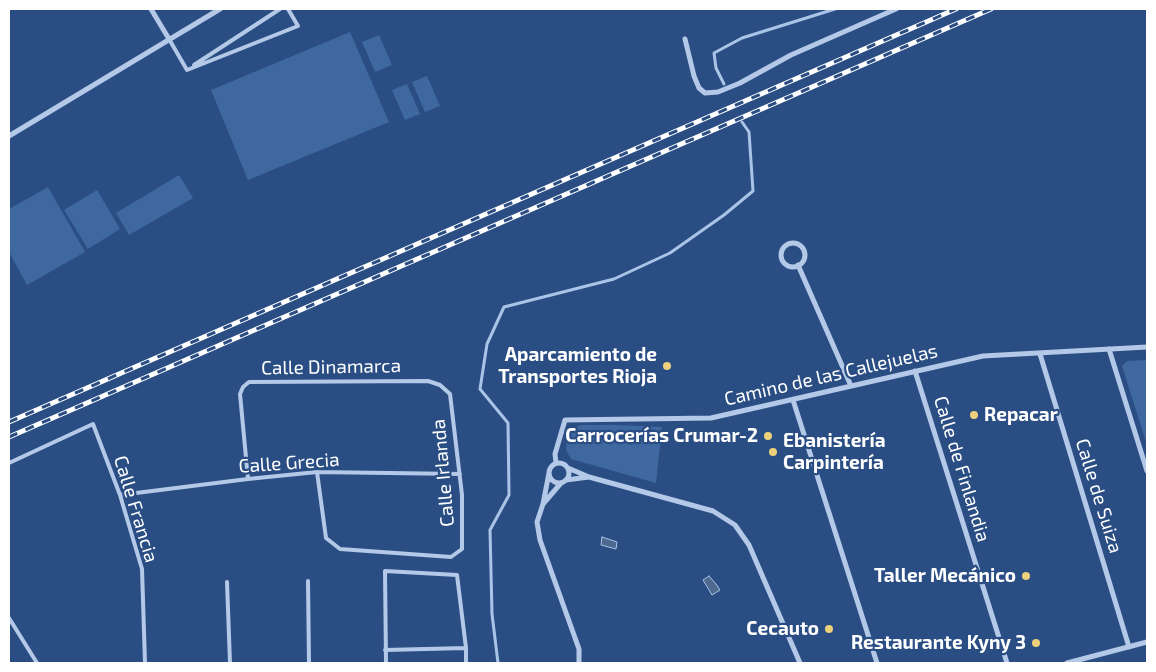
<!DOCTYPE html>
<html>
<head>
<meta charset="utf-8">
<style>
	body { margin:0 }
	#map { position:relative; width:1156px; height:672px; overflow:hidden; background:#2a4e84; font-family:"Exo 2",sans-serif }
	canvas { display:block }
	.frame { position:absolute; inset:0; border:10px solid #fff; pointer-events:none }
</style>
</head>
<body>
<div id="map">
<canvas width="1156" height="672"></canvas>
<div class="frame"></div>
</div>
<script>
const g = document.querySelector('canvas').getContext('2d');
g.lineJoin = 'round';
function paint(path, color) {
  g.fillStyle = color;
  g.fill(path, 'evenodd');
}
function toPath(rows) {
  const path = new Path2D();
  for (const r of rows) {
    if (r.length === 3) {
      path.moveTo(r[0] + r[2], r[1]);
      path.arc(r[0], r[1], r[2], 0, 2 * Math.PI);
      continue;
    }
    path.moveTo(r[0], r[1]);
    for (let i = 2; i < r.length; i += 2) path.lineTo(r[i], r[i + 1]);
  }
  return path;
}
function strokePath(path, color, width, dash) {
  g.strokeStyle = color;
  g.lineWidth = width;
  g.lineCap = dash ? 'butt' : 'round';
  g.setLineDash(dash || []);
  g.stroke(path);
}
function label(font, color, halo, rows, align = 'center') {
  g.font = font + ' "Exo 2",sans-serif';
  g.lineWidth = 4.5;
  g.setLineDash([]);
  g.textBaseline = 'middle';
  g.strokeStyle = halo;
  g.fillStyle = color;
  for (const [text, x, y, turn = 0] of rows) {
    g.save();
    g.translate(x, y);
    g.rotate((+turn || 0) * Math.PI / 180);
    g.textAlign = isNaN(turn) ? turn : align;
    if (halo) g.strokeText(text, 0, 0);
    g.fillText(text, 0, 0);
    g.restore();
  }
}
paint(toPath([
	[350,32,389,122,248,180,211,90],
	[379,35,392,65,375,72,362,42],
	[427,76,440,106,425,112,412,82],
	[407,84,420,114,405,120,392,90],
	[179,175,193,198,129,235,116,213],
	[48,187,85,252,27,285,9,252,9,209],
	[97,190,120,229,88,249,64,210],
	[1147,360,1147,445,1122,366,1127,361],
	[582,425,616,425,662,427,656,483,571,459,566,450,567,441,571,431,575,427]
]), '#3f68a0');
const water = toPath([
	[602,537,617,542,616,549,601,545,602,537],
	[709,576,716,584,720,590,712,595,703,580,709,576]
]);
paint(water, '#50698f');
strokePath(water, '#a9c4e7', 1);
strokePath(toPath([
	[724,84,716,68,714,53,742,38,835,9],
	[498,663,492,614,490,530,509,495,508,423,480,389,487,344,504,307,614,279,670,253,724,215,753,191,749,132,742,122]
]), '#a9c4e7', 3);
strokePath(toPath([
	[169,39,187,70,298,26,288,9],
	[194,65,280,9],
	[9,463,93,424,120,495,142,569,145,663],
	[248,479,240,394,243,387,249,382,428,381,440,385,450,394,462,495,462,549,451,557,340,549,326,538,317,472],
	[120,495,248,479,317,472,460,474],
	[308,581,309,663],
	[227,582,230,663],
	[9,618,37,663],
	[385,650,466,648],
	[386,663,385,571,457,575,466,648,466,663]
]), '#b4c9e7', 4);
strokePath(toPath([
	[151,9,169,39],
	[685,39,694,76,699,88,705,93,718,92,740,83,791,55,896,9],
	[9,136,220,9],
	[793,255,12],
	[798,265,851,386],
	[1109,349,1147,471],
	[1040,354,1129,647],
	[915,371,1007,663],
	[793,400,877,663],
	[559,473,10],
	[556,463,555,454,565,420,711,418,983,356,1147,347],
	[549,473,543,504,561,483],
	[589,477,713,511,735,525,749,545,800,663],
	[566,480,589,477,568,468],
	[543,504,537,522,540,540,579,649,579,663],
	[1067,663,1147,642]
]), '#b4c9e7', 5);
const rail = toPath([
	[9,422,956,9],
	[9,437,991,9]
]);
strokePath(rail, '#fff', 5);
strokePath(rail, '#2a4e84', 3, [9]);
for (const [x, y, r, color] of [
	[667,366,5,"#edd07b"],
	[974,415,5,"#edd07b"],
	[768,436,5,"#edd07b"],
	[773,452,5,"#edd07b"],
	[1026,576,5,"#edd07b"],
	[829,629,5,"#edd07b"],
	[1036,643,5,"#edd07b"]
]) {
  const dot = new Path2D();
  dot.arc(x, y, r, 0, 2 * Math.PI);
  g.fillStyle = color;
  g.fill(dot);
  strokePath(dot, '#2a4e84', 2);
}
label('bold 19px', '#fff', '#2a4e84', [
	["Aparcamiento de",657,355],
	["Transportes Rioja",657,377],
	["Repacar",984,415,"left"],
	["Carrocerías Crumar-2",758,436],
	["Ebanistería",783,441,"left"],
	["Carpintería",783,463,"left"],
	["Taller Mecánico",1016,576],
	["Cecauto",819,629],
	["Restaurante Kyny 3",1026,643]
], 'right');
label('19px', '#fff', '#2a4e84', [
	["Calle Dinamarca",331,367,-1],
	["Camino de las Callejuelas",831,375,-13],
	["Calle Grecia",289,463,-4],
	["Calle de Finlandia",962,469,73],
	["Calle Irlanda",443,473,-95],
	["Calle de Suiza",1099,496,73],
	["Calle Francia",136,509,73]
]);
</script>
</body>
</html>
